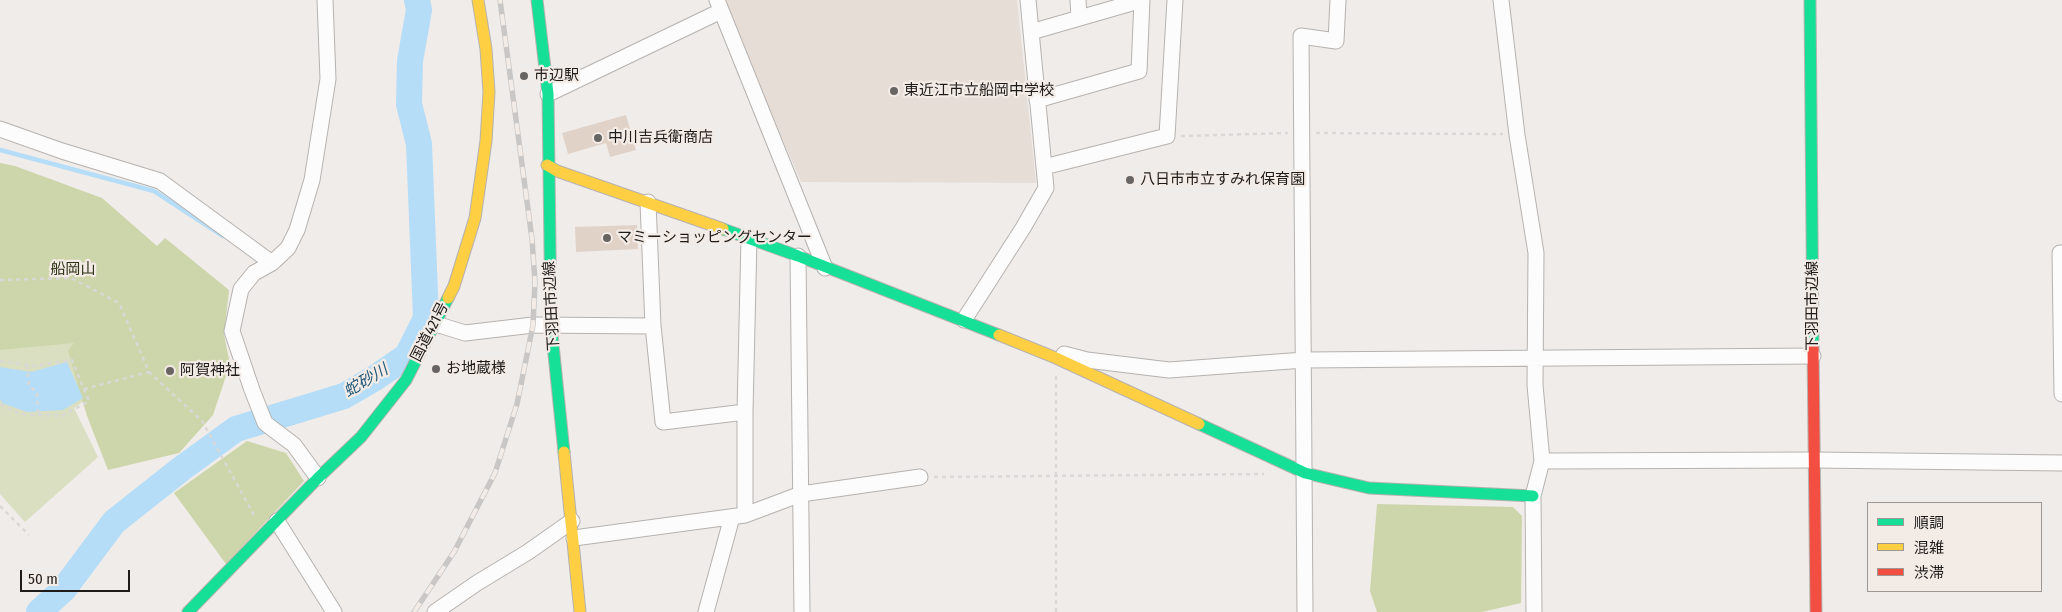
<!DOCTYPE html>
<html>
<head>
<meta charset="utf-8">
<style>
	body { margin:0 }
	#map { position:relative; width:2062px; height:612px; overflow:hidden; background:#f0ece9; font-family:"Fira Sans Condensed","Noto Sans JP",sans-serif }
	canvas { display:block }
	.legend { position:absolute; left:1867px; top:502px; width:175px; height:90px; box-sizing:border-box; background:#f3ebe6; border:1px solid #9e9894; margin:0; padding:6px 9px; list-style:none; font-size:15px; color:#1e1b19 }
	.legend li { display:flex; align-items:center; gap:10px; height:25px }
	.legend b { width:25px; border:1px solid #9e9894 }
	.scale { position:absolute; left:20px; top:570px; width:110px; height:22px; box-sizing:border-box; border:2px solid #1e1b19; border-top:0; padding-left:6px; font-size:15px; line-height:18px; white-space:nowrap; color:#1e1b19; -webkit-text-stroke:4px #f3ebe6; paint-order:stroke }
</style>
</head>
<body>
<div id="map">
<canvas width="2062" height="612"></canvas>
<ul class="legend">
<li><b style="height:6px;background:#16e098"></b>順調</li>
<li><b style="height:6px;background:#ffcf43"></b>混雑</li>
<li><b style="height:6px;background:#f24e42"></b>渋滞</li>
</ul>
<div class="scale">50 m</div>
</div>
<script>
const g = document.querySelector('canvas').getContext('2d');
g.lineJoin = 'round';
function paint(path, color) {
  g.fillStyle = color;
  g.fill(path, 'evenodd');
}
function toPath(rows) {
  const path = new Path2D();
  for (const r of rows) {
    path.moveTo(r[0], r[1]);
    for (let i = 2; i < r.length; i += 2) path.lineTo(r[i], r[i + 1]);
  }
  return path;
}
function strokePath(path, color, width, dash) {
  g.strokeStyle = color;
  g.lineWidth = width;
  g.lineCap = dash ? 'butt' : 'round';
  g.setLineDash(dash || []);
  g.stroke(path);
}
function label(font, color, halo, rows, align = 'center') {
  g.font = font + ' "Fira Sans Condensed","Noto Sans JP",sans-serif';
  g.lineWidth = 4.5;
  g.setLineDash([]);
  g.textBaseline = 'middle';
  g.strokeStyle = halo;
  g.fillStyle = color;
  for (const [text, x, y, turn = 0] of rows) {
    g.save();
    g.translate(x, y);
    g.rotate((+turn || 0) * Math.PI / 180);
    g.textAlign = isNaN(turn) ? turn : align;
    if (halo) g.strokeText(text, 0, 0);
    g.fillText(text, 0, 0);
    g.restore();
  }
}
paint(toPath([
	[723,0,1017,0,1036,183,801,182]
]), '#e7ddd7');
paint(toPath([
	[0,232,72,250,84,401,74,408,98,457,25,522,0,494]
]), '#d9dfc0');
paint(toPath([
	[0,163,15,166,102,198,157,246,165,238,229,290,224,335,230,364,213,415,179,453,108,470,87,416,68,351,74,343,0,350],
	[247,441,286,453,304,481,226,564,174,493],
	[1377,504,1513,507,1522,516,1521,603,1482,612,1377,612,1370,591]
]), '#cdd5aa');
paint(toPath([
	[67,362,83,398,63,410,27,412,2,403,0,399,0,367,31,372]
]), '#b5ddf8');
strokePath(toPath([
	[0,150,154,191,223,236]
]), '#b5ddf8', 4.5);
strokePath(toPath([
	[39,612,64,589,114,522,181,469,236,429,344,396,375,378,407,356,426,318,419,144,409,104,410,61,419,10,417,0]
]), '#b5ddf8', 26);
paint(toPath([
	[626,115,636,150,610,157,606,143,568,154,562,133],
	[637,225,638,249,576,252,575,227]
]), '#e1d2c8');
const street = toPath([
	[717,0,825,268],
	[1078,0,1079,18],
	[1501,0,1517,135,1536,253,1535,385,1542,461,1533,496,1534,612],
	[1031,32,1142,0],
	[548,94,721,11],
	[1037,100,1139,71,1142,0],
	[0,129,62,151,160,181,272,263,254,273,241,289,232,331,252,390,265,423,294,445,318,478],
	[1044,167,1167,136,1175,0],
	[648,202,653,326,663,422,745,412],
	[2062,253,2060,253,2062,394],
	[798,256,802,612],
	[272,263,288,248,297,230,312,180,328,79,325,0],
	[964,320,1023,228,1046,188,1028,0],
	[436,324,465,333,533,325,653,326],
	[1064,354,1087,360,1169,370,1304,360,1813,356],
	[1542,461,1814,460,2062,463],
	[745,515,745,412,749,238],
	[277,521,334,612],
	[574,538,745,515,801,494,920,477],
	[435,612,477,583,528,552,572,521],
	[706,612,732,517],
	[1305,612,1301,36,1336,41,1338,0]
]);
const fast = toPath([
	[537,0,548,94,551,325,564,452],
	[1810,0,1813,346],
	[723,229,798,256,999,335],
	[1199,424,1305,473,1369,488,1533,496],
	[188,612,318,478,361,437,406,380,448,298]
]);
const slow = toPath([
	[547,165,557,171,723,229],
	[448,298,454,286,475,218,486,141,489,92,486,49,478,0],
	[999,335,1056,358,1199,424],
	[564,452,580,612]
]);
const jam = toPath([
	[1813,346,1816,612]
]);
strokePath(street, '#b5b2af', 17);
strokePath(fast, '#b5b2af', 13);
strokePath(slow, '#b5b2af', 13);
strokePath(jam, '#b5b2af', 13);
strokePath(toPath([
	[1316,133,1503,134],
	[1181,136,1288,133],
	[0,280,71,278,119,303,149,372,202,421,254,515],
	[0,361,35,366,72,360,89,401,62,416,21,414,0,404],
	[27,365,29,386,37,392,38,415],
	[1056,376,1056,612],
	[84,389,149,372],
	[934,477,1264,474],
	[0,506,29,535]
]), '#d9d8d6', 2.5, [4, 4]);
strokePath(street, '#fdfcfc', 15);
strokePath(fast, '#16e098', 11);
strokePath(slow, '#ffcf43', 11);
strokePath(jam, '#f24e42', 11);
const rail = toPath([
	[414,612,454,552,495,473,517,404,533,325,535,282,532,239,500,0]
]);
strokePath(rail, '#c9c7c6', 5.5);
strokePath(rail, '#f3ebe6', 4, [11]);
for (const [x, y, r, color] of [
	[524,76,5,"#686462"],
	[894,91,5,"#686462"],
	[598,138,5,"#686462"],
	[1130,180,5,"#686462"],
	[607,238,5,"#686462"],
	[436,369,5,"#686462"],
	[170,371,5,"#686462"]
]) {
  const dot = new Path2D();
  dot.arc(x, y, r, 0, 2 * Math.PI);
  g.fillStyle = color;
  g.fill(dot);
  strokePath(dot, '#f3ebe6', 2);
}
label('15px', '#1e1b19', '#f3ebe6', [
	["市辺駅",534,76],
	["東近江市立船岡中学校",904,91],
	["中川吉兵衛商店",608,138],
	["八日市市立すみれ保育園",1140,180],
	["マミーショッピングセンター",617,238],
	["お地蔵様",446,369],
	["阿賀神社",180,371]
], 'left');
label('15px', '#2c3313', '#f3ebe6', [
	["船岡山",73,270]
]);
label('15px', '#1e1b19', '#f3ebe6', [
	["下羽田市辺線",552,306,-93],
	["下羽田市辺線",1813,306,-90],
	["国道421号",430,332,-63]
]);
label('italic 16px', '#22597a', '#f3ebe6', [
	["蛇砂川",366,381,-31]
]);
</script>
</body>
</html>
